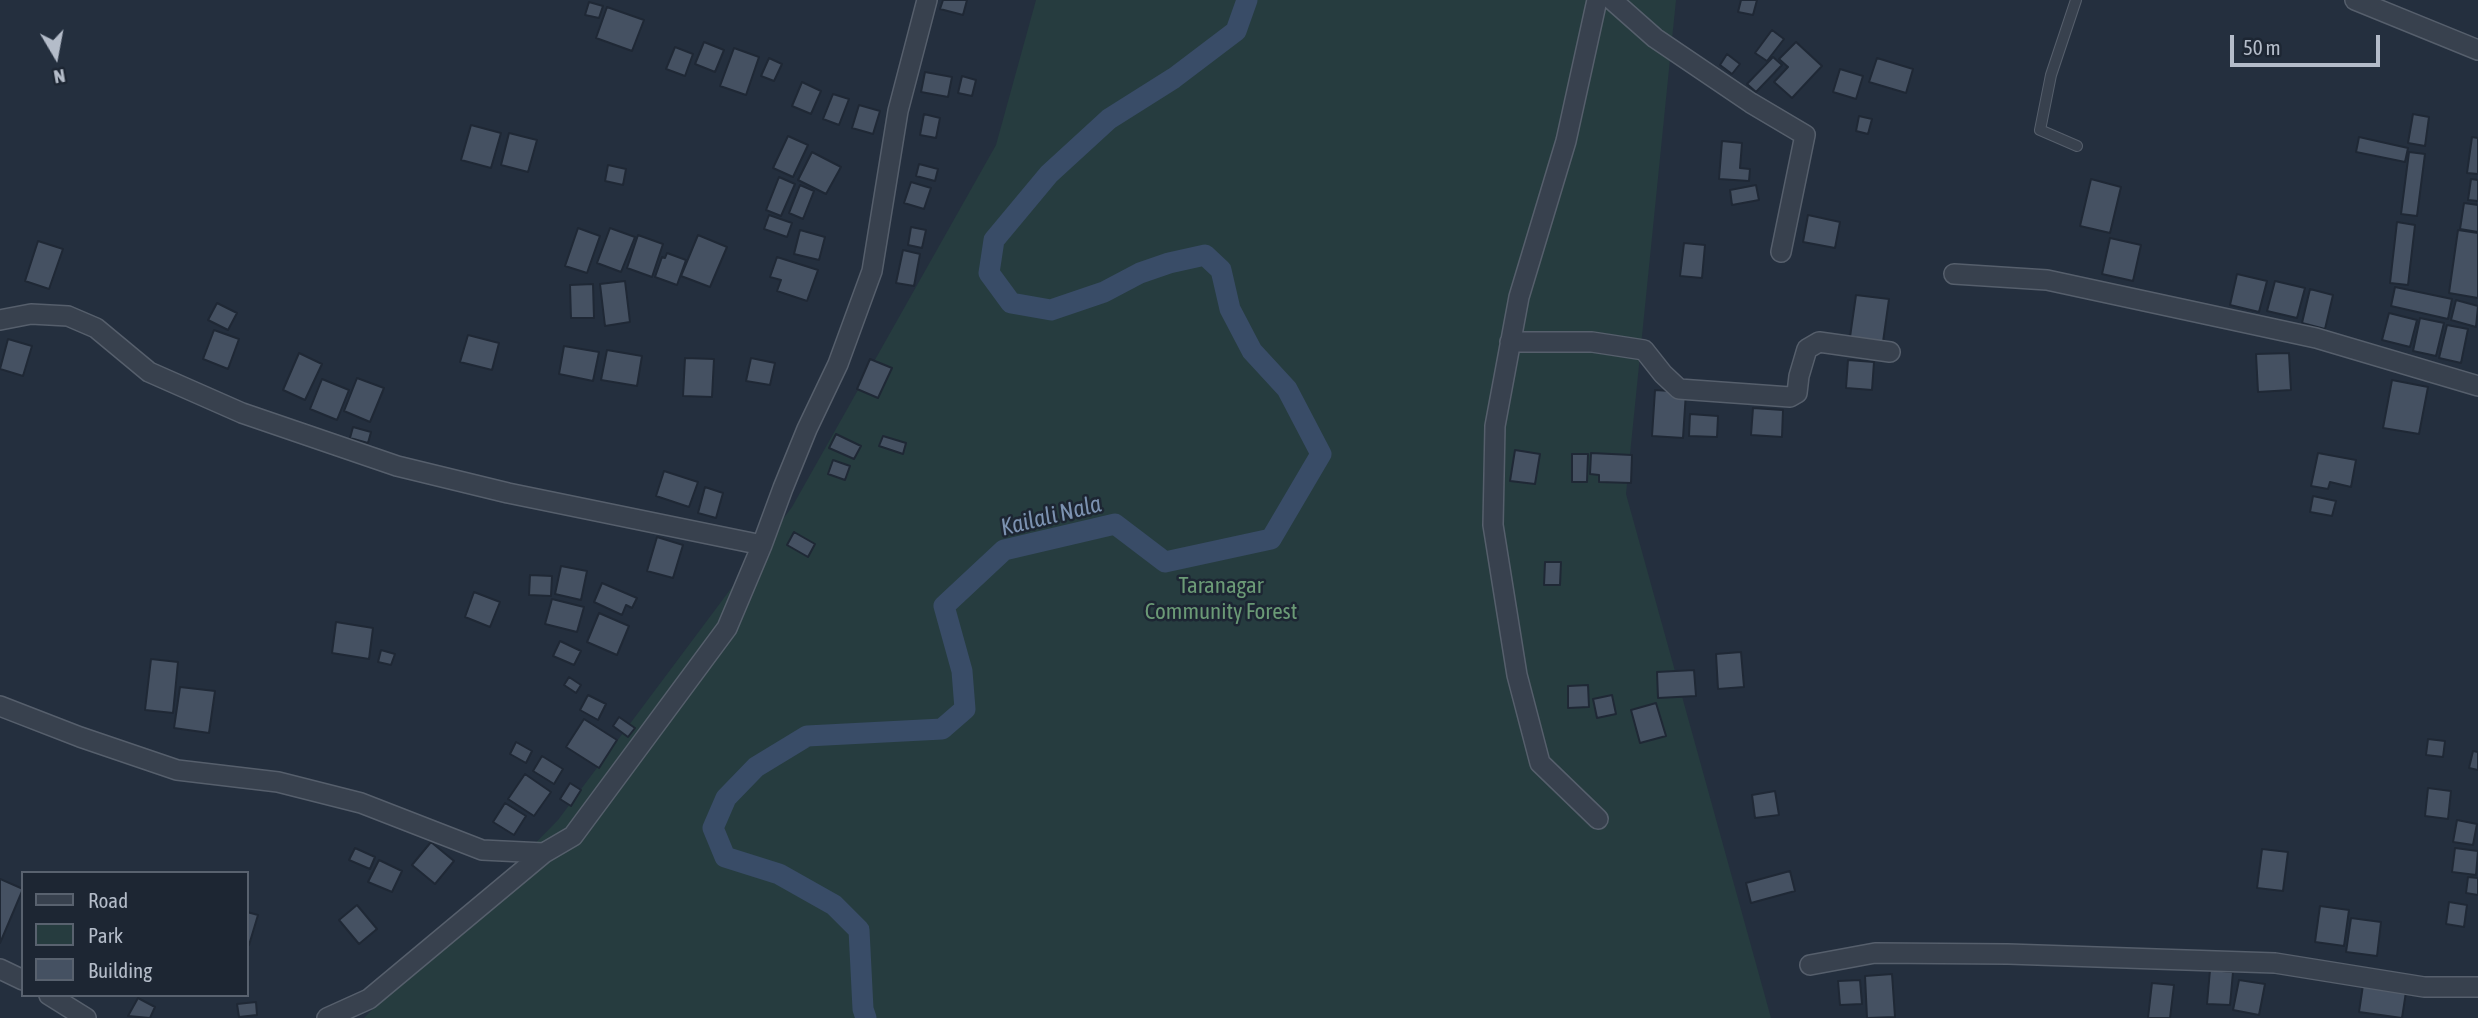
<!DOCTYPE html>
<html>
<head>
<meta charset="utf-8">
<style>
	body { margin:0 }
	#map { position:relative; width:2478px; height:1018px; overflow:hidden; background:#242f3e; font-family:"Asap Condensed",sans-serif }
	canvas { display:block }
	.legend { position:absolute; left:21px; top:871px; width:228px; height:126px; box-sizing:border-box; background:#1d2633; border:2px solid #59626f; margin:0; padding:9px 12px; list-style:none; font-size:21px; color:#b4bcc9 }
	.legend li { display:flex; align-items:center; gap:14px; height:35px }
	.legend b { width:35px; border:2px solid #59626f }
	.north { position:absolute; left:21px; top:21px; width:70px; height:70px; -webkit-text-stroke:5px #1d2633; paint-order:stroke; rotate:170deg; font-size:19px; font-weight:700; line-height:28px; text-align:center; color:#b4bcc9 }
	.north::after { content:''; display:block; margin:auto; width:24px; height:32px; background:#b4bcc9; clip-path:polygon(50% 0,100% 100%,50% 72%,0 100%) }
	.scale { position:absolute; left:2230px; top:35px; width:150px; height:32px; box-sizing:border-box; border:4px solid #b4bcc9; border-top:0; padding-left:9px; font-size:21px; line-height:24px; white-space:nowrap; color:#b4bcc9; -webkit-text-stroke:5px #1d2633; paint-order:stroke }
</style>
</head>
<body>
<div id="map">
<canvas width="2478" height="1018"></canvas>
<ul class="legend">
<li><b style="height:9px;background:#38414e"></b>Road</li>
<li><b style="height:19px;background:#263c3f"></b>Park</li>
<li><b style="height:19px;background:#455162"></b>Building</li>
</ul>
<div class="north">N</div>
<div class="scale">50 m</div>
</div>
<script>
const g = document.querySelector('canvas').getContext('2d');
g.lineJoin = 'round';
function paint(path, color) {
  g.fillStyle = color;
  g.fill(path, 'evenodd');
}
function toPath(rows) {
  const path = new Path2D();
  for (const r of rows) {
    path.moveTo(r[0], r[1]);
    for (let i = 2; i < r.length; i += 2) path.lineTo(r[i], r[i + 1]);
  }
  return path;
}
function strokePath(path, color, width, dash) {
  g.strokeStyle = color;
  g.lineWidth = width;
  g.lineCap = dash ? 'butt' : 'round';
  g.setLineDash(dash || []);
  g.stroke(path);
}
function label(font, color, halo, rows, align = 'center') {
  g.font = font + ' "Asap Condensed",sans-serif';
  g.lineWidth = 5;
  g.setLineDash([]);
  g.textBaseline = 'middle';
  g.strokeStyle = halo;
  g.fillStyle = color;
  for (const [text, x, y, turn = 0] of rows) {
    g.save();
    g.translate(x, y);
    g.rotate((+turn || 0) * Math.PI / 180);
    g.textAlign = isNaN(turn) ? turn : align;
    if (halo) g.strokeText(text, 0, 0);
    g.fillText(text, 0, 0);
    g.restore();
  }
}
paint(toPath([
	[1036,0,1676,0,1626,494,1771,1018,364,1018,558,820,792,507,996,145]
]), '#263c3f');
strokePath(toPath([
	[866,1018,863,1009,859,930,834,905,779,874,725,857,713,828,726,798,756,767,807,736,942,729,965,709,962,671,944,606,1004,550,1115,524,1165,562,1271,539,1321,454,1287,389,1252,351,1230,309,1221,270,1205,255,1169,263,1140,273,1104,292,1051,310,1011,303,989,273,994,240,1049,174,1109,119,1174,78,1236,31,1247,0]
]), '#394c67', 21);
const building = toPath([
	[943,0,967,0,963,15,940,9,943,0],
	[1741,0,1757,0,1753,15,1738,12,1741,0],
	[589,2,603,6,599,18,585,15,589,2],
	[607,7,644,20,632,51,596,38,607,7],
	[1772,30,1784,39,1767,61,1755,53,1772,30],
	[704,42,724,50,715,72,695,64,704,42],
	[1796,42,1822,66,1792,98,1774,82,1788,67,1779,59,1796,42],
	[675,47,693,54,685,76,666,69,675,47],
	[734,48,759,57,746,95,720,86,734,48],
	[1727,54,1740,64,1732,74,1720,65,1727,54],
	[1773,57,1782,65,1756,92,1747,84,1773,57],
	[769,58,782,64,774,81,761,76,769,58],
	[1877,58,1913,69,1906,93,1869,82,1877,58],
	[1840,69,1863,76,1856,99,1833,92,1840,69],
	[925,72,952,77,948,97,921,92,925,72],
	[962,76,976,80,972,96,958,93,962,76],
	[802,82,821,91,811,114,792,106,802,82],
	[833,94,849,99,839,125,823,119,833,94],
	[859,105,880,111,873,134,852,128,859,105],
	[924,114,940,118,936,138,920,135,924,114],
	[2413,114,2429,117,2425,146,2408,143,2413,114],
	[1859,116,1872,119,1868,134,1856,131,1859,116],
	[471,125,501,133,491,168,461,160,471,125],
	[509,133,537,140,528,172,501,165,509,133],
	[788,136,808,145,793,177,773,168,788,136],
	[2359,137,2408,148,2405,162,2356,152,2359,137],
	[2472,137,2478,138,2478,174,2467,173,2472,137],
	[1722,141,1742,143,1740,168,1750,169,1749,181,1719,179,1722,141],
	[812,152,841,167,826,194,798,180,812,152],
	[2409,152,2425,154,2417,216,2401,214,2409,152],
	[919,164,938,169,935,181,916,176,919,164],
	[608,165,626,169,623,185,605,181,608,165],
	[779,177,795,184,781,216,766,210,779,177],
	[2091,179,2121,187,2110,233,2080,226,2091,179],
	[2471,179,2478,180,2478,201,2468,200,2471,179],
	[911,182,931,188,924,209,904,203,911,182],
	[800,185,814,191,803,219,789,213,800,185],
	[1756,185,1759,200,1732,205,1730,190,1756,185],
	[2464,203,2478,205,2478,232,2460,229,2464,203],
	[769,215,792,223,787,237,764,229,769,215],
	[1808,215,1840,222,1835,248,1803,242,1808,215],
	[2397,222,2415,225,2408,285,2390,283,2397,222],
	[911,227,926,230,922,248,908,245,911,227],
	[578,228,600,236,587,273,565,266,578,228],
	[610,228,635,237,621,272,597,263,610,228],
	[800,230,825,237,819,260,794,254,800,230],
	[2458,230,2478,233,2478,298,2449,293,2458,230],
	[638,235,663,244,652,277,627,268,638,235],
	[698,235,727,247,710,287,681,276,698,235],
	[2110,238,2141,245,2133,281,2102,274,2110,238],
	[38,241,63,249,49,289,25,281,38,241],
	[1684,243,1705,245,1702,278,1680,276,1684,243],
	[903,250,920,254,914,286,896,283,903,250],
	[667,253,686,260,677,285,655,277,662,257,665,258,667,253],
	[777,257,818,270,807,301,777,291,781,280,770,277,777,257],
	[2237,274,2267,281,2259,312,2230,305,2237,274],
	[625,281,630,322,605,326,600,284,625,281],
	[2275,281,2305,288,2297,318,2267,311,2275,281],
	[593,284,594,318,571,318,570,285,593,284],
	[2395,287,2452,299,2448,319,2391,306,2395,287],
	[2310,289,2333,295,2325,329,2302,323,2310,289],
	[1856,295,1889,299,1883,342,1850,337,1856,295],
	[2456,300,2478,306,2476,327,2451,320,2456,300],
	[217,303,237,313,228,330,208,320,217,303],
	[2389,313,2417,320,2410,347,2382,340,2389,313],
	[2420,318,2444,323,2436,356,2413,351,2420,318],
	[2447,325,2468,329,2461,363,2439,358,2447,325],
	[214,330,239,339,228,369,203,359,214,330],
	[468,335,499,343,492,370,460,362,468,335],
	[8,339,32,346,23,376,0,369,8,339],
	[564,346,599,352,593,381,559,374,564,346],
	[607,350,642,356,637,386,601,380,607,350],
	[299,353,322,364,305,400,283,390,299,353],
	[2289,353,2291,390,2258,392,2256,354,2289,353],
	[685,358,714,359,712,397,683,396,685,358],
	[751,358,775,363,770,385,746,381,751,358],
	[870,359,892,368,878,398,857,389,870,359],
	[1848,360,1874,362,1872,390,1846,388,1848,360],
	[357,378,384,388,370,422,344,411,357,378],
	[322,379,349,390,337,420,310,409,322,379],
	[2392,380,2428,387,2419,434,2383,428,2392,380],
	[1655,390,1686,392,1683,438,1652,436,1655,390],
	[1753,408,1783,410,1782,437,1751,435,1753,408],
	[1690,414,1718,416,1717,437,1689,436,1690,414],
	[353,427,371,432,368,443,350,438,353,427],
	[836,434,861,446,854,459,829,448,836,434],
	[883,436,906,443,903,454,879,446,883,436],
	[1515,450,1540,454,1535,484,1510,481,1515,450],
	[1591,453,1632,455,1631,483,1599,482,1599,475,1590,474,1591,453],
	[2318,453,2356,460,2351,487,2330,482,2328,489,2311,486,2318,453],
	[1572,454,1588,454,1587,482,1572,482,1572,454],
	[833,460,850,466,845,480,828,474,833,460],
	[664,471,698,482,689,507,656,496,664,471],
	[705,487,723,493,716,518,698,513,705,487],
	[2313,496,2336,501,2332,516,2310,512,2313,496],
	[794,532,815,544,808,557,787,545,794,532],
	[657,537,683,545,673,578,647,571,657,537],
	[1545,562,1561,562,1560,585,1544,585,1545,562],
	[561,566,587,571,581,600,555,594,561,566],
	[530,575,552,576,551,596,529,595,530,575],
	[602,583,637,598,632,608,626,605,622,615,594,602,602,583],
	[474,592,500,602,490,627,465,617,474,592],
	[552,599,584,607,577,632,545,624,552,599],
	[599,613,629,626,617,655,587,642,599,613],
	[336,622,373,628,369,659,332,653,336,622],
	[560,641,581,651,574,665,553,656,560,641],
	[381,650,395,654,391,665,378,662,381,650],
	[1741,652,1744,687,1718,689,1716,654,1741,652],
	[151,659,178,662,173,713,145,710,151,659],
	[1694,670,1696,696,1658,698,1657,672,1694,670],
	[569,677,581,685,576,693,564,685,569,677],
	[1588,685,1589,707,1568,708,1568,686,1588,685],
	[180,687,215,691,209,733,174,728,180,687],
	[588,695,606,704,598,720,580,710,588,695],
	[1612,695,1616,714,1597,718,1593,699,1612,695],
	[1656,703,1666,736,1640,743,1631,710,1656,703],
	[619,717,635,728,628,737,613,726,619,717],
	[584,719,617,740,599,768,566,747,584,719],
	[2428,739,2445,741,2443,757,2426,755,2428,739],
	[516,742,532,751,526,763,510,754,516,742],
	[2473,751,2478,752,2478,770,2469,768,2473,751],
	[542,756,563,769,554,784,533,771,542,756],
	[525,774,551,792,534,816,508,799,525,774],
	[570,783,581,790,571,806,560,799,570,783],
	[2428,788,2451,791,2448,819,2425,816,2428,788],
	[1775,791,1779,815,1755,818,1752,795,1775,791],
	[505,803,526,816,514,835,493,822,505,803],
	[2457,820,2477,824,2473,845,2453,842,2457,820],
	[431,842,454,861,435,884,412,865,431,842],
	[355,848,375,857,370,869,349,860,355,848],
	[2455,848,2478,851,2476,875,2452,872,2455,848],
	[2262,849,2288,852,2283,891,2257,888,2262,849],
	[379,860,402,871,392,892,368,882,379,860],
	[1790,871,1795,891,1751,903,1746,883,1790,871],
	[2468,877,2478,878,2478,895,2466,893,2468,877],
	[0,879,23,889,0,943,0,879],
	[2449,902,2467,905,2464,927,2446,924,2449,902],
	[357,905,377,929,359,944,339,920,357,905],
	[2320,906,2349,910,2344,946,2315,942,2320,906],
	[247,912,258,915,249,945,247,944,247,912],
	[2351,918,2381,922,2377,956,2346,952,2351,918],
	[2210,970,2233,972,2230,1005,2207,1004,2210,970],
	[1892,974,1895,1017,1867,1018,1865,976,1892,974],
	[1860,980,1862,1004,1840,1005,1838,981,1860,980],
	[2239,980,2265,984,2259,1015,2233,1010,2239,980],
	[2152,983,2174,985,2170,1018,2148,1018,2152,983],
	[2363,985,2406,992,2402,1018,2359,1012,2363,985],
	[138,998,155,1007,150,1018,128,1016,138,998],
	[256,1002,257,1015,239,1017,237,1004,256,1002]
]);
paint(building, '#455162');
strokePath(building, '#1f2835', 2);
const service = toPath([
	[2076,0,2051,75,2040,130,2077,146]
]);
const minor = toPath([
	[1597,0,1566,141,1519,297,1495,426,1493,525,1517,675,1540,763,1598,819],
	[1612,0,1655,38,1751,103,1805,135,1781,252],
	[2355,0,2478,50],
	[1954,274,2047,280,2316,338,2478,386],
	[0,320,31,314,68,316,96,328,149,372,242,413,397,466,508,493,762,545],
	[1510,342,1592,342,1644,350,1663,374,1679,389,1790,397,1797,393,1799,376,1807,349,1819,342,1890,352],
	[0,706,80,737,177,770,278,782,361,803,482,850,544,853,573,836,727,628,762,545,783,488,807,429,838,364,872,271,898,111,927,0],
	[1810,965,1875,953,2008,954,2275,963,2424,987,2478,987],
	[0,969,23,980],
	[49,995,86,1018],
	[327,1018,369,999,544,853]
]);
strokePath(service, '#565f6c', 12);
strokePath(minor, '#565f6c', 22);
strokePath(service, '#38414e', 10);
strokePath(minor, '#38414e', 19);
label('23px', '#6b9a76', '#1d2633', [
	["Taranagar",1221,586],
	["Community Forest",1221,612]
]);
label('italic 24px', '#7c92b1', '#1d2633', [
	["Kailali Nala",1051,516,-14]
]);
</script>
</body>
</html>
